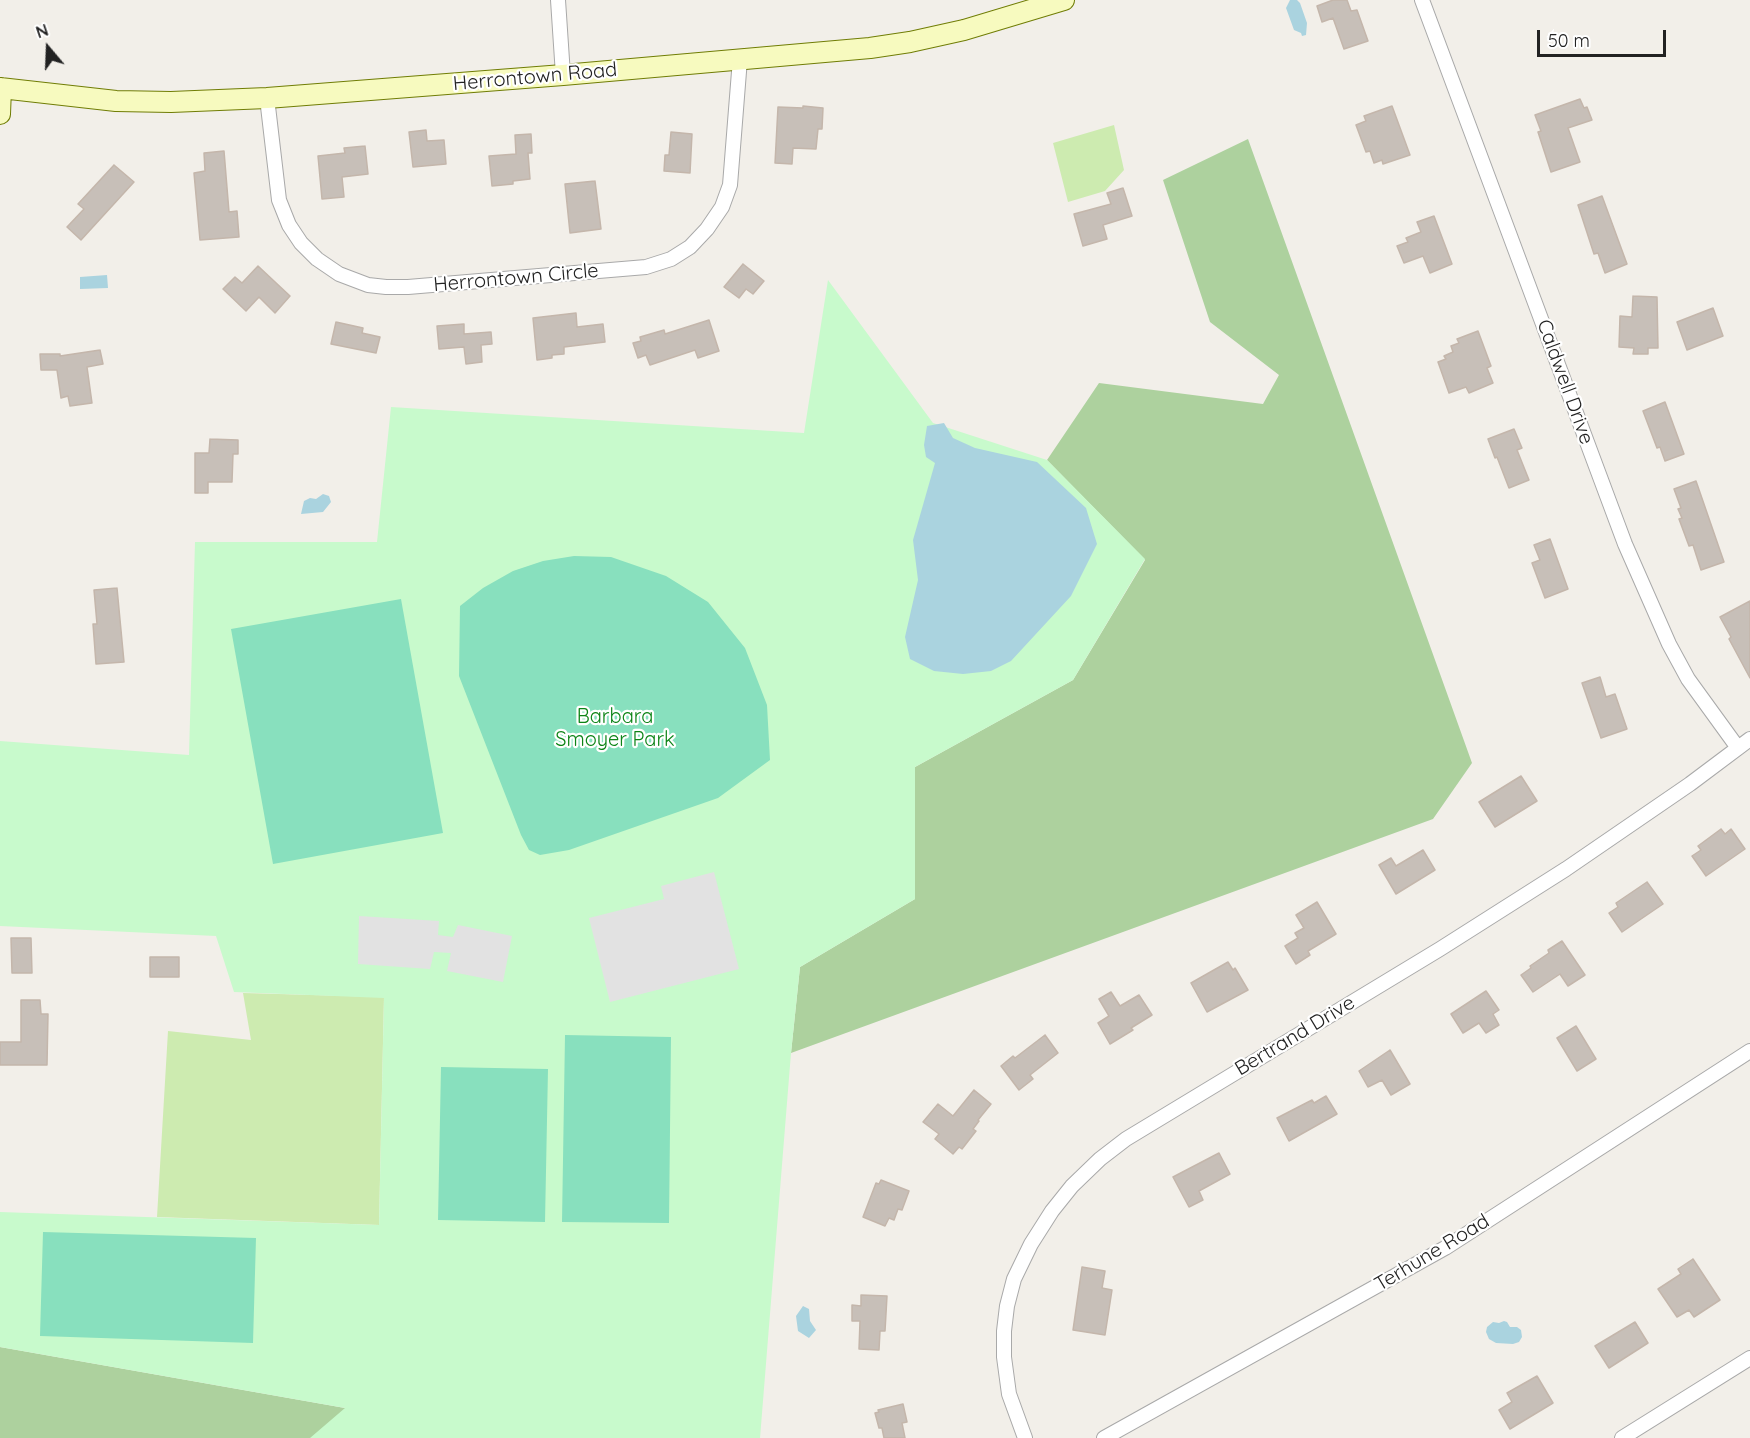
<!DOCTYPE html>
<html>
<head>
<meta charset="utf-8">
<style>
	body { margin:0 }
	#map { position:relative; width:1750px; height:1438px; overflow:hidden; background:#f2efe9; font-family:Quicksand,sans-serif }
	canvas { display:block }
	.north { position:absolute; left:18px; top:18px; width:60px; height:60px; -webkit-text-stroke:4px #fff; paint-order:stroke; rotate:341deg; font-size:16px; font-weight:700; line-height:24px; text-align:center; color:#222 }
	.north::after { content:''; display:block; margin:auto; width:21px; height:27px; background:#222; clip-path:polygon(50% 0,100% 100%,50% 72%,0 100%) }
	.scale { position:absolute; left:1537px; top:30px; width:129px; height:27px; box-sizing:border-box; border:3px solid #222; border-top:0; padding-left:8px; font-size:18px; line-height:21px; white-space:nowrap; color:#222; -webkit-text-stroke:4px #fff; paint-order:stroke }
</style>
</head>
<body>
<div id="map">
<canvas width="1750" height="1438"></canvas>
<div class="north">N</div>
<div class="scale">50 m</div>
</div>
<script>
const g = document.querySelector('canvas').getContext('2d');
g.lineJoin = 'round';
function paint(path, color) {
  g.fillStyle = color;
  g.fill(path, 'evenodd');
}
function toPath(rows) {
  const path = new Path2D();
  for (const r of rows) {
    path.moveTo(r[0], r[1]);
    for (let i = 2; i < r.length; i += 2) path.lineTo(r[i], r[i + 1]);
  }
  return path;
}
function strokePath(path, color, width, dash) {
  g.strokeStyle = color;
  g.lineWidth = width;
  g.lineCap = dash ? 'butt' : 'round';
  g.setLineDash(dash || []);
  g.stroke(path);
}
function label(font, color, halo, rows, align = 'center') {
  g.font = font + ' Quicksand,sans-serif';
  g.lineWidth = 4.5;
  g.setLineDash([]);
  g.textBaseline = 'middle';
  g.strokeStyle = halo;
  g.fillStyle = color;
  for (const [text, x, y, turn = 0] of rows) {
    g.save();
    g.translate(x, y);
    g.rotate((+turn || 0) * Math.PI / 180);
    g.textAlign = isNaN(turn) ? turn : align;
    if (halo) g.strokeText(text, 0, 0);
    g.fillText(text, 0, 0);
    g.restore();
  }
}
paint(toPath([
	[1114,125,1124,170,1105,191,1068,202,1053,143],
	[243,993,384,997,379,1225,157,1217,168,1031,251,1040]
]), '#cdebb0');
paint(toPath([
	[1248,139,1472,763,1433,819,791,1053,800,967,915,899,915,767,1073,680,1145,560,1047,460,1099,383,1263,404,1279,375,1210,322,1163,180],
	[0,1347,345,1408,520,1438,0,1438]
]), '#add19e');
paint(toPath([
	[828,280,933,423,1047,460,1145,559,1073,680,915,767,915,899,800,967,791,1053,760,1438,310,1438,345,1408,0,1347,0,1212,379,1225,384,998,234,992,216,936,0,926,0,741,189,755,195,542,377,542,391,407,804,433]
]), '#c8facc');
paint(toPath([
	[574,556,611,557,666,576,708,602,745,648,767,705,770,760,718,798,569,850,540,855,529,850,521,835,459,676,460,606,483,588,513,571,543,561],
	[401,599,443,833,273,864,231,629],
	[565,1035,671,1037,669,1223,562,1222],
	[441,1067,548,1069,545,1222,438,1220],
	[43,1232,256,1238,253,1343,40,1336]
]), '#88e0be');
paint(toPath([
	[714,872,739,969,610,1002,589,918,664,899,661,886],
	[359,916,439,921,438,935,453,937,458,925,512,936,503,982,447,971,451,953,434,952,430,969,358,964]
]), '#e2e2e2');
paint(toPath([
	[1290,0,1297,0,1300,3,1307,23,1306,35,1302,36,1301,33,1294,30,1286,8],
	[107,275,108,288,80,289,80,277],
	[944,423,953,438,975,448,1037,462,1086,508,1097,544,1071,596,1011,661,991,671,963,674,934,671,910,659,905,637,918,580,913,540,935,463,926,457,924,445,927,426],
	[323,494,329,496,331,502,323,512,301,514,304,501,310,498,316,499],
	[803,1306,809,1309,810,1321,816,1330,809,1338,798,1331,796,1316],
	[1504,1321,1507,1322,1510,1327,1517,1327,1521,1330,1522,1337,1519,1342,1513,1344,1496,1343,1489,1339,1486,1332,1487,1327,1493,1322,1499,1323]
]), '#aad3df');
const building = toPath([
	[1333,0,1347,0,1351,11,1357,10,1368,41,1344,49,1333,18,1322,22,1317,6,1333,0],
	[1580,99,1584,108,1587,107,1592,120,1568,128,1580,162,1551,172,1538,132,1541,131,1535,115,1580,99],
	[803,106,823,108,822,129,818,129,816,149,793,148,792,164,775,163,778,107,803,108,803,106],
	[1392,106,1410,155,1383,164,1382,160,1374,163,1370,151,1366,152,1356,125,1366,121,1364,116,1392,106],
	[426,130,427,141,444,140,446,164,413,167,409,132,426,130],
	[671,132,692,134,690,173,664,171,665,155,669,155,671,132],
	[531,134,532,153,528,153,530,179,513,181,513,184,492,186,489,156,516,154,515,135,531,134],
	[365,146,368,174,342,177,344,197,322,199,318,156,345,153,344,148,365,146],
	[224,151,229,212,237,211,239,237,200,240,194,173,205,171,204,153,224,151],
	[114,165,134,182,81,240,67,227,84,209,78,204,114,165],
	[595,181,601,229,570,233,565,184,595,181],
	[1123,188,1132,216,1103,225,1107,239,1083,246,1074,214,1111,204,1107,193,1123,188],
	[1602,196,1627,264,1605,273,1598,253,1594,254,1578,205,1602,196],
	[1434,216,1452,264,1430,273,1423,256,1404,263,1397,246,1408,242,1406,238,1421,232,1417,222,1434,216],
	[743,264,764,281,753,294,746,289,739,298,724,287,743,264],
	[258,266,290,296,275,313,259,297,246,311,223,289,235,277,242,283,258,266],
	[1633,296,1657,297,1658,348,1648,348,1648,354,1633,354,1634,348,1619,347,1620,316,1632,317,1633,296],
	[1713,308,1723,336,1687,350,1677,322,1713,308],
	[576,313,577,327,603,324,605,342,564,347,564,354,552,355,552,358,537,360,533,318,576,313],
	[709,320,719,351,698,358,695,350,650,365,646,355,638,358,633,343,641,341,640,337,664,330,665,334,709,320],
	[336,322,363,328,362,333,380,337,376,353,331,344,336,322],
	[464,324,464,334,491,332,492,344,481,345,482,362,466,364,464,347,439,349,437,326,464,324],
	[1478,331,1491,366,1487,368,1493,383,1469,393,1466,387,1449,393,1438,362,1446,359,1444,356,1453,352,1451,346,1459,343,1457,339,1478,331],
	[100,350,103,364,87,367,92,403,70,406,68,396,61,398,57,370,41,370,40,354,60,354,60,356,100,350],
	[1665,402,1684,454,1665,461,1660,447,1657,448,1643,411,1665,402],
	[1514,429,1522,448,1517,450,1529,480,1509,488,1497,457,1495,458,1488,439,1514,429],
	[210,439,238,440,238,454,233,454,232,482,208,482,208,493,195,493,195,453,209,453,210,439],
	[1696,481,1724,562,1701,570,1693,545,1689,546,1679,519,1682,518,1678,509,1681,508,1674,489,1696,481],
	[1550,539,1568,589,1545,598,1532,563,1540,560,1534,545,1550,539],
	[117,588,124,662,96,664,93,624,97,624,94,590,117,588],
	[1750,601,1750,678,1729,639,1731,637,1720,617,1750,601],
	[1600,677,1606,697,1615,694,1627,729,1601,738,1582,683,1600,677],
	[1521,776,1537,801,1495,827,1479,802,1521,776],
	[1721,829,1725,834,1731,829,1745,849,1706,876,1692,856,1701,850,1698,846,1721,829],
	[1423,850,1435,870,1396,894,1379,865,1391,858,1396,866,1423,850],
	[1647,882,1663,904,1622,932,1609,913,1618,907,1616,903,1647,882],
	[1317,902,1336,934,1308,951,1310,955,1296,964,1285,946,1298,938,1295,933,1304,928,1296,915,1317,902],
	[11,938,31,938,32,973,12,973,11,938],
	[1562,941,1585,975,1568,986,1560,974,1533,992,1521,975,1531,968,1530,966,1549,953,1548,950,1562,941],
	[150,957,179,957,179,977,150,977,150,957],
	[1228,962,1233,970,1235,968,1248,990,1207,1012,1191,983,1228,962],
	[1486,991,1499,1010,1493,1014,1499,1025,1486,1033,1479,1023,1463,1033,1451,1014,1486,991],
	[1111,992,1120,1006,1139,995,1152,1015,1131,1028,1133,1030,1110,1044,1098,1023,1109,1016,1099,999,1111,992],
	[21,1000,40,1000,41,1014,48,1014,47,1065,0,1065,0,1042,21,1042,21,1000],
	[1576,1026,1596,1059,1577,1071,1557,1038,1576,1026],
	[1045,1035,1058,1053,1030,1075,1033,1079,1019,1090,1001,1066,1013,1056,1015,1058,1045,1035],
	[1390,1050,1410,1084,1391,1095,1382,1080,1368,1087,1359,1071,1390,1050],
	[974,1090,991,1104,978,1120,979,1121,973,1129,976,1131,962,1149,959,1147,953,1154,935,1139,939,1134,923,1122,938,1104,953,1116,974,1090],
	[1326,1096,1337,1114,1289,1141,1277,1118,1312,1100,1314,1103,1326,1096],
	[1219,1153,1230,1174,1199,1191,1203,1200,1189,1207,1173,1177,1219,1153],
	[881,1180,909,1191,902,1210,898,1209,894,1220,889,1218,885,1226,863,1217,876,1183,879,1184,881,1180],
	[1693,1259,1720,1300,1694,1317,1689,1310,1677,1317,1658,1289,1681,1274,1678,1269,1693,1259],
	[1082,1267,1105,1271,1102,1288,1112,1290,1105,1335,1073,1330,1082,1267],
	[861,1295,887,1296,885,1331,880,1331,879,1350,859,1349,860,1321,852,1321,852,1305,861,1306,861,1295],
	[1635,1322,1648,1343,1609,1368,1595,1346,1635,1322],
	[1537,1376,1553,1403,1510,1429,1499,1410,1512,1402,1507,1393,1537,1376],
	[903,1404,907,1422,902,1423,905,1438,884,1438,882,1428,879,1428,875,1413,879,1412,878,1410,903,1404]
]);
paint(building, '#c7bfb8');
strokePath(building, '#c4b6ab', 1.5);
const street = toPath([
	[558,0,563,75],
	[1422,0,1625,544,1669,644,1688,679,1738,748],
	[267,98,279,200,289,225,301,243,317,259,339,274,368,285,386,287,408,287,646,267,671,259,690,247,707,229,722,207,730,185,740,59],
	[1025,1438,1009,1394,1004,1357,1004,1331,1007,1306,1014,1279,1031,1244,1052,1211,1072,1186,1100,1159,1126,1139,1440,949,1566,869,1690,784,1750,739],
	[1104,1438,1445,1248,1750,1051],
	[1622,1438,1750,1358]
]);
const secondary = toPath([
	[0,88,116,101,171,102,267,98,563,75,870,48,910,42,964,30,1064,0],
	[0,114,1,88]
]);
strokePath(street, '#a9a9a9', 16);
strokePath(secondary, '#707d05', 22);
strokePath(street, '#fff', 14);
strokePath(secondary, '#f7fabf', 20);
label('20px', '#222', '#fff', [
	["Herrontown Road",535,77,-5],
	["Herrontown Circle",516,278,-5],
	["Caldwell Drive",1565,382,70],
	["Bertrand Drive",1295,1036,-31],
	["Terhune Road",1432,1253,-31]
]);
label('20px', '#0c8416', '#fff', [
	["Barbara",615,717],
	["Smoyer Park",615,740]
]);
</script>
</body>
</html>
